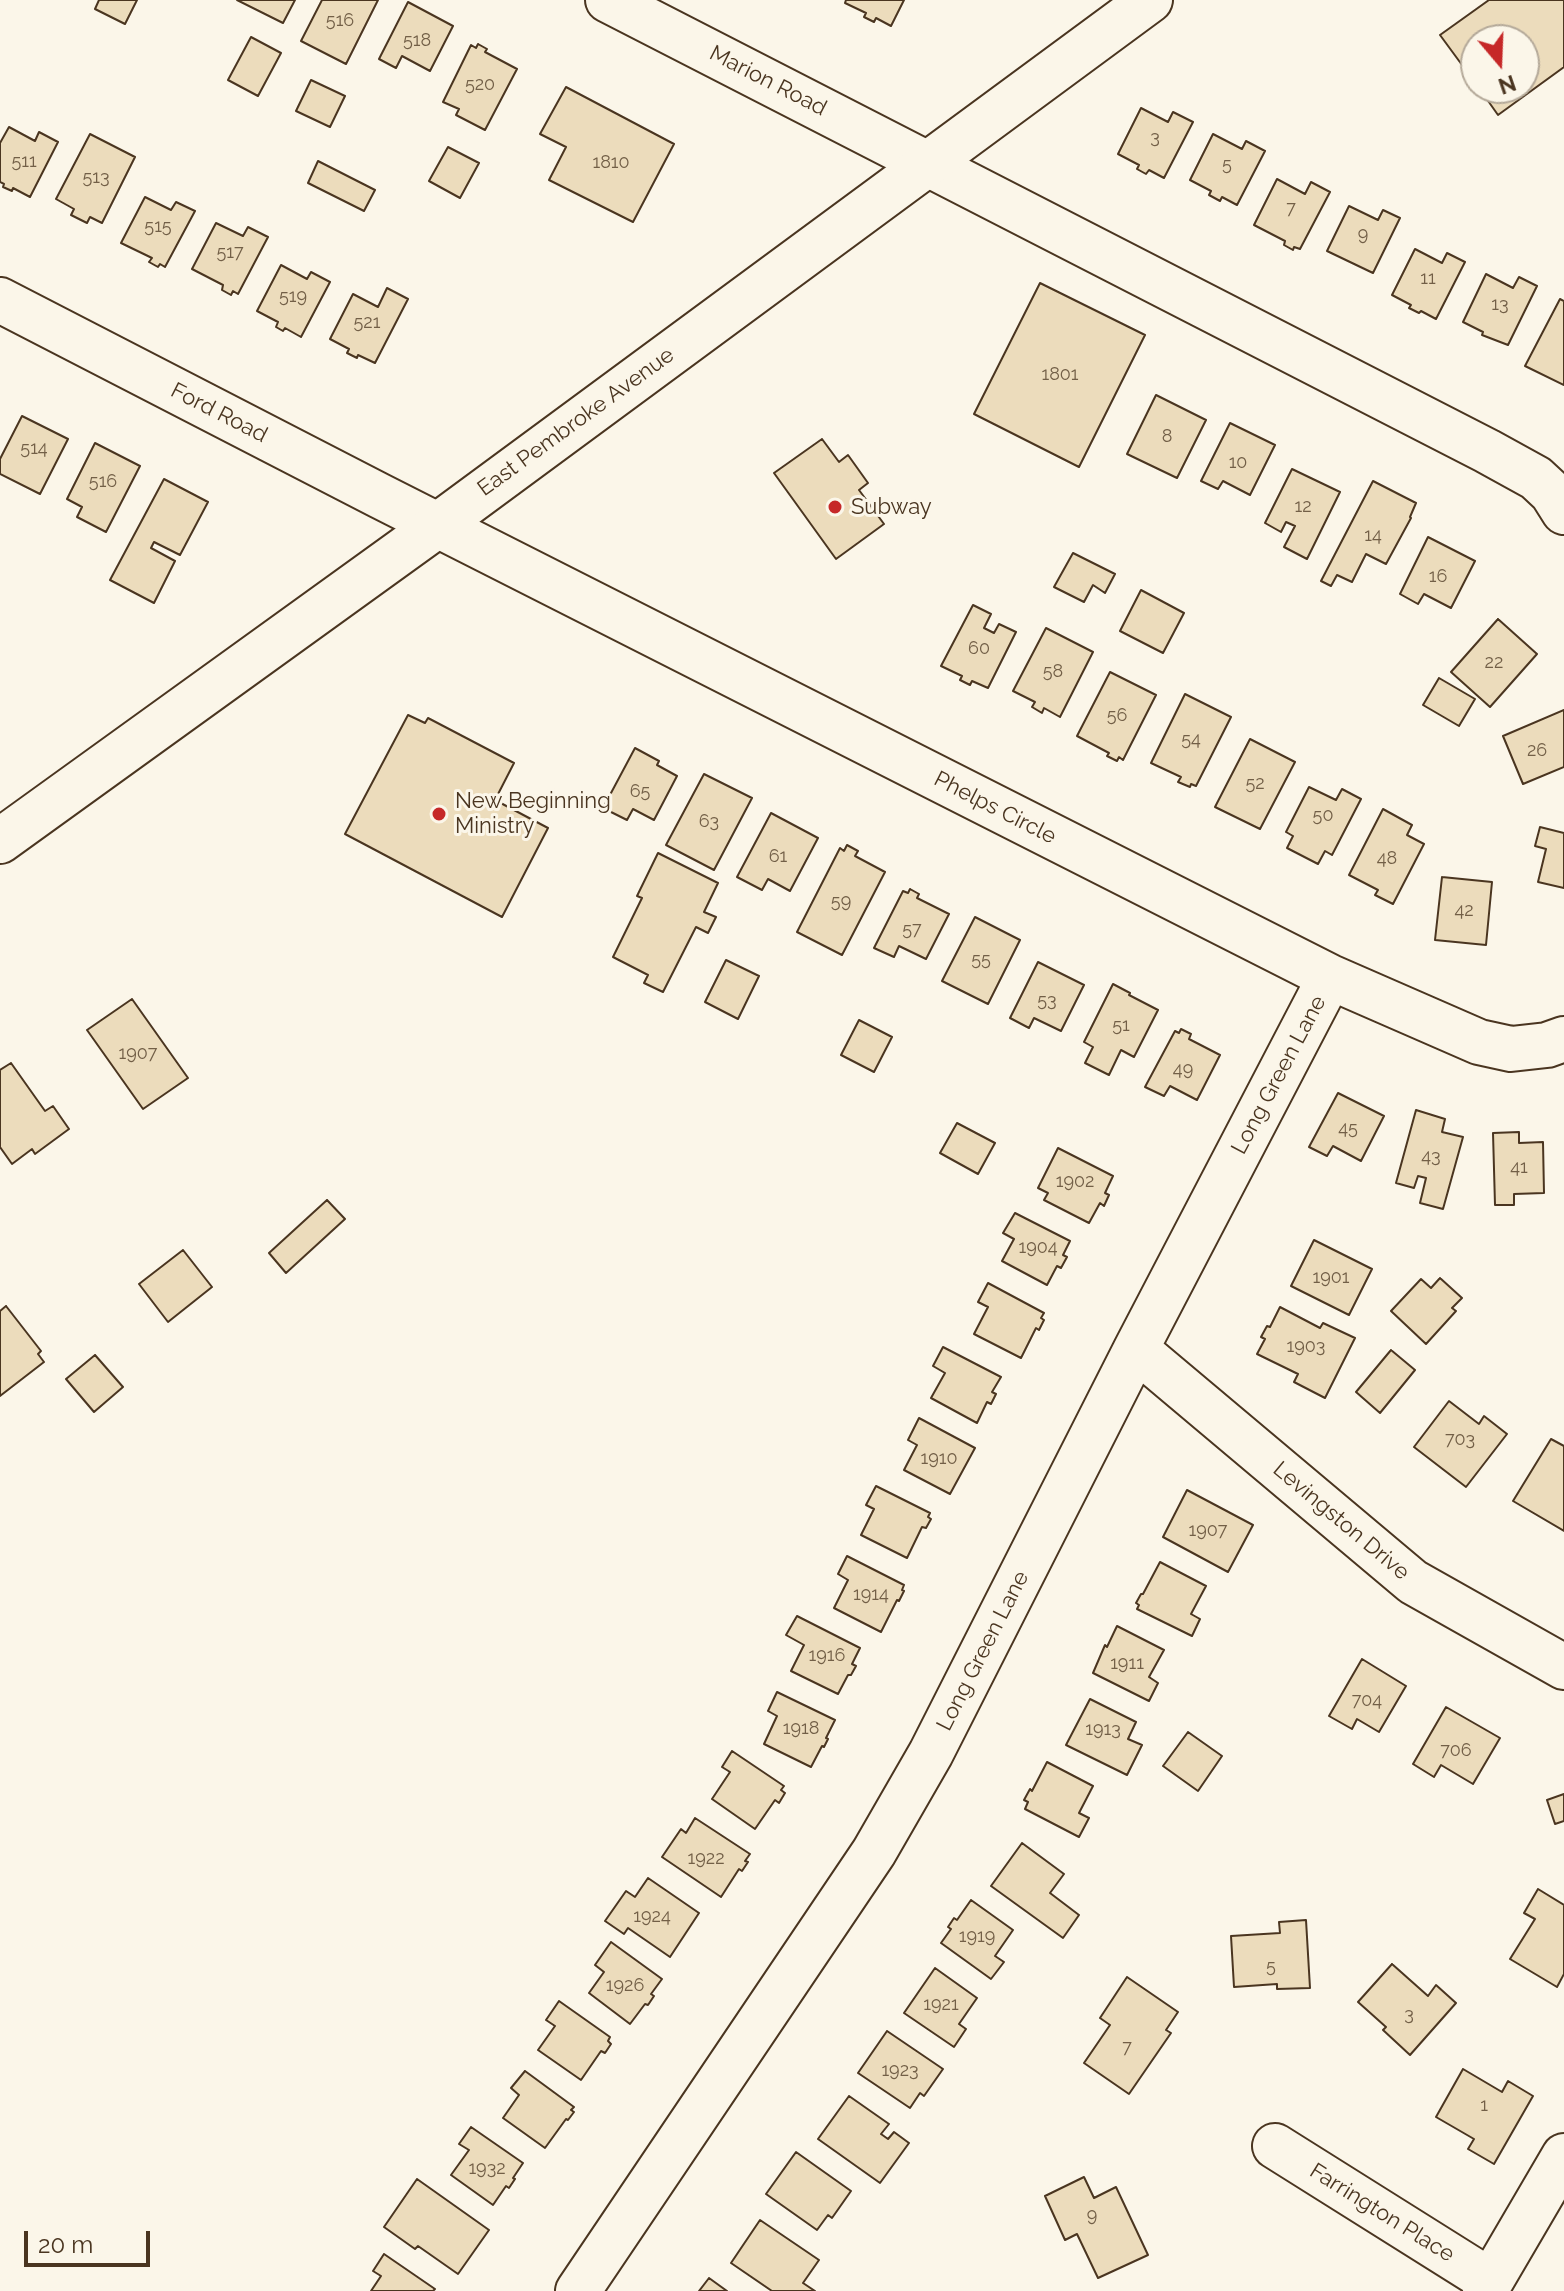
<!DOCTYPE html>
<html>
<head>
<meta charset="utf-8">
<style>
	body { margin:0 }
	#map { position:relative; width:1564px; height:2291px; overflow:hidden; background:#fbf6e9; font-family:Raleway,sans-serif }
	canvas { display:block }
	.north { position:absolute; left:1460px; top:24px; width:80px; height:80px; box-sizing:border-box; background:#fbf6e9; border:2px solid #b4a999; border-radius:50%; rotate:161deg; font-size:22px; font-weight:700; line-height:32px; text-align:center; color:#4a3520 }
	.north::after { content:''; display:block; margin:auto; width:28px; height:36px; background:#c62828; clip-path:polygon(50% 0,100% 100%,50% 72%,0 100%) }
	.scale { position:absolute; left:24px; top:2231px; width:126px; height:36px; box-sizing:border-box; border:4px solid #4a3520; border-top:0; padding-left:10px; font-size:24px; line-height:28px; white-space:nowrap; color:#4a3520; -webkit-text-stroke:6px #fbf6e9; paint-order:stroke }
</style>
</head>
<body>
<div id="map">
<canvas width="1564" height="2291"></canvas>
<div class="north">N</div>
<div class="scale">20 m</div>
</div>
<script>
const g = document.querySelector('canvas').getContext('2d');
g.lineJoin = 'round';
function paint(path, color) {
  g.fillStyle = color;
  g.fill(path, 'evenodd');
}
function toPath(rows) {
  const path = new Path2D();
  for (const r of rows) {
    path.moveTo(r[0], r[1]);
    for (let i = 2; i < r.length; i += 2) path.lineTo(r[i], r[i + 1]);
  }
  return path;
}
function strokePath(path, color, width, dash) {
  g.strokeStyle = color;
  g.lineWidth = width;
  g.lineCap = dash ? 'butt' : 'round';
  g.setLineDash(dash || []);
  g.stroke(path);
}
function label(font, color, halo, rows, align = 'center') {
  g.font = font + ' Raleway,sans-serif';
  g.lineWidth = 6;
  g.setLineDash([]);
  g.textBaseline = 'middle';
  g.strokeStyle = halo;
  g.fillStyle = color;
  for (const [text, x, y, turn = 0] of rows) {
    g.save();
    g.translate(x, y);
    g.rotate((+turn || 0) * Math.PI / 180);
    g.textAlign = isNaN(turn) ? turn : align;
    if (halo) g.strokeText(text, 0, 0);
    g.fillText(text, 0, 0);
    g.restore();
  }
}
const building = toPath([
	[99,0,137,0,125,24,95,9,99,0],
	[237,0,295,0,283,23,237,0],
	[322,0,378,0,346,64,301,41,322,0],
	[846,0,904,0,891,26,876,18,874,22,864,17,866,13,845,3,846,0],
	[1489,0,1564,0,1564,67,1498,115,1479,88,1524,88,1524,40,1476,40,1476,84,1440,35,1489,0],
	[408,2,453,26,430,71,402,56,396,68,379,59,408,2],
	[251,37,281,53,258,96,228,80,251,37],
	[478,44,487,49,485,52,517,69,485,130,456,115,459,109,443,102,471,45,476,48,478,44],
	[311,80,345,96,330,127,296,111,311,80],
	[566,87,674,144,633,222,549,180,566,147,540,134,566,87],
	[1141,108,1168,122,1173,112,1193,122,1164,178,1149,170,1146,174,1137,169,1139,165,1118,154,1141,108],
	[9,127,35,141,39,132,58,142,30,197,13,188,12,191,3,187,4,184,0,182,0,143,9,127],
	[90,134,135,157,102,223,90,217,87,223,71,215,74,209,56,199,90,134],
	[1213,134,1242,149,1246,141,1265,151,1237,205,1222,197,1220,201,1209,195,1211,191,1190,180,1213,134],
	[448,147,479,163,460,198,429,181,448,147],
	[318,161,375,190,364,211,308,183,318,161],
	[1277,179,1305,194,1311,182,1330,192,1300,249,1294,247,1293,250,1284,245,1285,241,1254,225,1277,179],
	[145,197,171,210,176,202,195,211,165,267,160,264,158,267,149,262,152,258,121,243,145,197],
	[1349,206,1378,220,1383,210,1400,218,1373,273,1327,251,1349,206],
	[216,223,243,236,248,227,268,237,238,294,233,291,231,295,222,290,223,285,192,269,216,223],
	[1415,249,1442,263,1447,253,1465,262,1436,319,1421,311,1419,313,1409,308,1411,305,1392,295,1415,249],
	[281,265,307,279,311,272,330,282,301,337,285,328,283,331,276,327,278,322,257,311,281,265],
	[1486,274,1513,288,1519,277,1537,286,1508,345,1482,335,1483,332,1463,322,1486,274],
	[1040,283,1145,335,1079,467,974,414,1040,283],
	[387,288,408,299,375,363,358,355,357,358,347,353,349,349,330,339,353,294,378,307,387,288],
	[1560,299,1564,301,1564,385,1525,366,1560,299],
	[1156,395,1206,420,1177,478,1127,454,1156,395],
	[22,416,68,439,40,494,0,474,0,459,22,416],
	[1230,423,1275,445,1250,495,1223,481,1218,489,1201,481,1230,423],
	[822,439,839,462,848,455,868,483,859,490,884,524,836,559,774,473,822,439],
	[95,443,140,466,106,532,77,517,82,507,67,499,95,443],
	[1292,469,1340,492,1307,559,1284,547,1295,526,1286,522,1281,532,1265,523,1292,469],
	[164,479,208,502,180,555,154,542,151,548,175,561,154,603,110,580,164,479],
	[1373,481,1416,503,1410,517,1411,518,1386,564,1366,554,1352,582,1337,575,1331,586,1321,581,1373,481],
	[1428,537,1475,561,1451,608,1424,594,1418,604,1400,594,1428,537],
	[1073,553,1115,574,1105,593,1093,585,1084,602,1054,587,1073,553],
	[1141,590,1184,613,1163,653,1120,631,1141,590],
	[973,605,991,614,984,628,994,633,999,624,1016,632,988,688,972,681,970,685,960,680,962,676,941,666,973,605],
	[1498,619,1537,654,1490,707,1451,672,1498,619],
	[1046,628,1093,652,1060,717,1044,708,1042,713,1032,707,1035,702,1013,691,1046,628],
	[1110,672,1156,695,1123,760,1119,757,1117,761,1107,756,1109,753,1077,736,1110,672],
	[1439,678,1475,699,1459,726,1423,705,1439,678],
	[1185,694,1231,717,1196,786,1191,784,1190,787,1178,782,1181,777,1151,763,1185,694],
	[1564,710,1564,767,1523,784,1503,736,1564,710],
	[408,715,425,723,428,718,514,763,495,800,548,828,502,917,345,834,408,715],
	[1250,739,1295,762,1260,829,1215,807,1250,739],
	[635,748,659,761,657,765,677,776,654,820,633,809,627,820,603,808,635,748],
	[704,774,752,798,714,870,666,845,704,774],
	[1309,787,1336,800,1342,789,1361,799,1332,855,1325,851,1318,864,1287,848,1293,836,1286,832,1309,787],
	[1383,809,1412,825,1407,835,1424,844,1393,904,1375,895,1378,890,1349,875,1383,809],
	[771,813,818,838,790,891,768,879,762,890,737,877,771,813],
	[1540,827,1564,833,1564,888,1538,882,1546,849,1535,846,1540,827],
	[847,845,858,851,855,856,885,872,842,955,797,932,840,848,844,851,847,845],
	[658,853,718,883,704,912,716,917,708,933,696,927,663,992,644,983,648,975,613,957,642,898,637,896,658,853],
	[1442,877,1492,882,1486,945,1435,940,1442,877],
	[910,889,919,894,917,898,949,914,926,959,899,946,894,957,874,948,903,891,908,893,910,889],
	[975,917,1020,940,988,1004,942,981,975,917],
	[726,960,759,976,738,1019,705,1002,726,960],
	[1038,962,1084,985,1061,1031,1034,1018,1029,1028,1010,1018,1038,962],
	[1113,984,1130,993,1129,995,1158,1010,1134,1057,1121,1050,1109,1075,1085,1063,1093,1047,1084,1042,1113,984],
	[132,999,188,1078,143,1109,87,1030,132,999],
	[859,1020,892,1037,874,1072,841,1055,859,1020],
	[1181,1029,1191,1034,1189,1039,1220,1055,1197,1100,1170,1086,1164,1096,1145,1087,1175,1031,1179,1033,1181,1029],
	[11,1063,45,1111,53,1106,69,1129,35,1154,32,1149,12,1164,0,1147,0,1070,11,1063],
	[1338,1093,1384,1116,1361,1161,1333,1146,1327,1156,1309,1147,1338,1093],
	[1416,1110,1445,1119,1442,1132,1463,1137,1443,1209,1420,1203,1426,1178,1418,1176,1414,1188,1396,1183,1416,1110],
	[957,1123,995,1143,978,1174,940,1153,957,1123],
	[1519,1132,1519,1143,1543,1142,1544,1193,1514,1194,1514,1205,1495,1205,1493,1133,1519,1132],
	[1058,1148,1113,1176,1105,1193,1109,1195,1104,1206,1100,1203,1089,1223,1044,1200,1048,1193,1038,1188,1058,1148],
	[327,1200,345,1219,286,1273,269,1253,327,1200],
	[1015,1213,1070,1241,1063,1255,1067,1257,1061,1268,1057,1266,1047,1285,1002,1261,1014,1239,1003,1233,1015,1213],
	[1314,1240,1372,1269,1349,1315,1291,1286,1314,1240],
	[183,1250,212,1287,168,1322,139,1284,183,1250],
	[1440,1278,1462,1298,1452,1308,1456,1311,1426,1344,1391,1311,1421,1279,1431,1288,1440,1278],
	[988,1283,1044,1313,1041,1318,1044,1320,1039,1330,1036,1328,1021,1358,974,1334,988,1307,978,1302,988,1283],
	[6,1306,41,1351,38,1354,44,1362,0,1396,0,1311,6,1306],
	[1280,1307,1320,1328,1323,1323,1355,1338,1325,1398,1294,1382,1298,1374,1257,1354,1265,1339,1261,1337,1267,1326,1270,1327,1280,1307],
	[943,1347,1001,1377,992,1392,996,1394,991,1404,987,1402,977,1423,931,1398,945,1373,933,1366,943,1347],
	[1391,1350,1415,1370,1380,1413,1356,1392,1391,1350],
	[95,1355,123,1387,94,1412,66,1379,95,1355],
	[1449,1401,1479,1424,1484,1416,1507,1434,1466,1487,1414,1447,1449,1401],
	[919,1418,975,1448,950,1494,904,1470,917,1445,908,1440,919,1418],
	[1551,1439,1564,1446,1564,1531,1513,1501,1551,1439],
	[876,1486,930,1513,928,1517,931,1519,926,1528,922,1527,907,1558,861,1535,874,1509,866,1505,876,1486],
	[1187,1490,1253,1525,1228,1572,1163,1537,1187,1490],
	[847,1556,904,1585,902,1590,904,1591,899,1601,897,1600,881,1632,834,1608,848,1580,838,1574,847,1556],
	[1160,1562,1206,1586,1191,1614,1200,1619,1192,1636,1137,1609,1139,1605,1136,1603,1141,1594,1143,1594,1160,1562],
	[797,1616,860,1648,852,1664,856,1666,851,1675,848,1675,838,1694,791,1671,804,1645,786,1635,797,1616],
	[1117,1626,1164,1650,1149,1677,1158,1683,1149,1701,1093,1673,1105,1645,1107,1647,1117,1626],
	[1362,1659,1406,1686,1379,1732,1357,1719,1352,1729,1329,1716,1362,1659],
	[777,1692,835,1720,826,1738,828,1739,824,1747,822,1746,811,1767,764,1744,777,1716,768,1711,777,1692],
	[1090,1699,1136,1722,1128,1739,1142,1745,1127,1775,1066,1745,1090,1699],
	[1446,1707,1500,1738,1473,1784,1441,1765,1434,1777,1413,1764,1446,1707],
	[1188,1732,1222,1756,1198,1791,1163,1766,1188,1732],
	[732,1751,784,1786,781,1790,785,1793,779,1803,775,1800,755,1829,712,1799,730,1772,722,1767,732,1751],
	[1047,1762,1093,1786,1079,1813,1089,1818,1079,1837,1025,1809,1028,1802,1024,1800,1030,1789,1032,1791,1047,1762],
	[1564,1794,1564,1821,1555,1824,1547,1800,1564,1794],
	[695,1818,750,1854,745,1861,748,1862,742,1871,739,1869,721,1897,662,1857,681,1829,686,1833,695,1818],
	[1022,1843,1064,1874,1050,1893,1079,1915,1063,1938,991,1886,1022,1843],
	[648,1878,699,1913,670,1957,628,1928,624,1934,605,1921,626,1891,635,1897,648,1878],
	[1538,1889,1564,1905,1564,1974,1557,1987,1510,1959,1535,1919,1524,1913,1538,1889],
	[971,1900,1013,1930,995,1956,1004,1962,991,1979,941,1943,951,1929,948,1927,954,1918,957,1920,971,1900],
	[1306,1920,1310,1988,1277,1989,1277,1984,1234,1987,1231,1936,1280,1933,1279,1922,1306,1920],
	[611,1942,662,1979,651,1994,654,1996,648,2005,645,2004,630,2024,589,1993,604,1972,595,1965,611,1942],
	[1392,1964,1428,1996,1436,1985,1456,2003,1410,2055,1383,2030,1386,2027,1358,2002,1392,1964],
	[935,1968,977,1998,959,2024,966,2029,954,2047,904,2013,935,1968],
	[1127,1977,1178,2012,1166,2030,1171,2033,1129,2094,1084,2063,1110,2025,1100,2018,1127,1977],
	[559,2001,610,2037,608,2041,611,2044,605,2053,601,2051,581,2080,538,2050,555,2026,546,2020,559,2001],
	[887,2031,943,2069,924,2096,920,2093,910,2108,858,2073,887,2031],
	[1463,2069,1502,2092,1508,2081,1533,2096,1494,2164,1468,2149,1474,2139,1436,2117,1463,2069],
	[525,2071,574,2107,571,2110,574,2112,568,2120,566,2119,545,2148,503,2118,519,2095,511,2088,525,2071],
	[849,2096,889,2124,881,2134,888,2139,894,2132,909,2143,880,2183,818,2139,849,2096],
	[471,2127,523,2163,513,2178,515,2179,509,2188,506,2186,493,2205,451,2175,469,2150,459,2144,471,2127],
	[796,2152,851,2191,832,2218,828,2215,817,2230,766,2194,796,2152],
	[1084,2177,1094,2198,1116,2187,1148,2255,1098,2278,1077,2234,1065,2240,1045,2196,1084,2177],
	[417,2179,489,2230,458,2274,418,2246,415,2249,384,2227,417,2179],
	[760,2220,819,2260,803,2283,815,2291,772,2291,731,2263,760,2220],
	[384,2254,435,2289,433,2291,371,2291,381,2276,373,2271,384,2254],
	[709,2278,727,2291,699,2291,709,2278]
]);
paint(building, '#ecdcbc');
strokePath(building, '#4a3520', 2);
const minor = toPath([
	[608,0,1487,451,1536,478,1552,493,1564,512],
	[0,300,380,496,1330,977,1479,1042,1511,1049,1547,1045,1564,1039],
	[1136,1349,1413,1582,1564,1667],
	[1275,2146,1490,2281],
	[578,2291,874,1852,931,1753,1136,1349,1330,977],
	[1485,2291,1564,2156]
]);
const major = toPath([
	[0,841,438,525,1150,0]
]);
strokePath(minor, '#4a3520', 48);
strokePath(major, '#4a3520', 48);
strokePath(minor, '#fbf6e9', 44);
strokePath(major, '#fbf6e9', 44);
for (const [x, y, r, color] of [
	[835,507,8,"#c62828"],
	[439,814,8,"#c62828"]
]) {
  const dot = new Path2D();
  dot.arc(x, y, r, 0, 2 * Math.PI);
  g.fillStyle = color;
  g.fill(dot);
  strokePath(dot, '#fbf6e9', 3);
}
label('18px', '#725f47', null, [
	["516",340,21],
	["518",417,41],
	["520",480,85],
	["3",1155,138],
	["511",24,162],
	["1810",611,163],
	["5",1227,165],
	["513",96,178],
	["7",1291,209],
	["515",158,227],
	["9",1363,235],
	["517",230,253],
	["11",1428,279],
	["519",293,297],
	["13",1500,305],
	["521",367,323],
	["1801",1060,375],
	["8",1167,437],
	["514",34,449],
	["10",1238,463],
	["516",103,482],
	["12",1303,507],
	["14",1373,536],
	["16",1438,577],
	["60",979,649],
	["22",1494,663],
	["58",1053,672],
	["56",1117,716],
	["54",1191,740],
	["26",1537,751],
	["52",1255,784],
	["65",640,792],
	["50",1323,816],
	["63",709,822],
	["61",778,857],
	["48",1387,859],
	["59",841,902],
	["42",1464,911],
	["57",912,930],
	["55",981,960],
	["53",1047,1001],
	["51",1121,1026],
	["1907",138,1054],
	["49",1183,1070],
	["45",1348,1129],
	["43",1431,1157],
	["41",1519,1168],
	["1902",1075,1182],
	["1904",1038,1248],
	["1901",1331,1278],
	["1903",1306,1347],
	["703",1460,1440],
	["1910",939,1459],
	["1907",1208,1531],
	["1914",871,1595],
	["1916",827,1656],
	["1911",1127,1664],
	["704",1367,1701],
	["1918",801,1729],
	["1913",1103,1730],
	["706",1456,1751],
	["1922",706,1859],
	["1924",652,1917],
	["1919",977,1937],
	["5",1271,1967],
	["1926",625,1986],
	["1921",941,2005],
	["3",1409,2015],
	["7",1127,2048],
	["1923",900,2071],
	["1",1484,2106],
	["1932",487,2169],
	["9",1092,2216]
]);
label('22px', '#4a3520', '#fbf6e9', [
	["Marion Road",768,81,27],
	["Ford Road",219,413,27],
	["East Pembroke Avenue",576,422,-36],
	["Phelps Circle",995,808,27],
	["Long Green Lane",1279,1075,-62],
	["Levingston Drive",1341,1521,40],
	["Long Green Lane",983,1651,-63],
	["Farrington Place",1382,2213,32]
]);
label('22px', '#4a3520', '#fbf6e9', [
	["Subway",851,507],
	["New Beginning",455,801],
	["Ministry",455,826]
], 'left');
</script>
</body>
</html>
